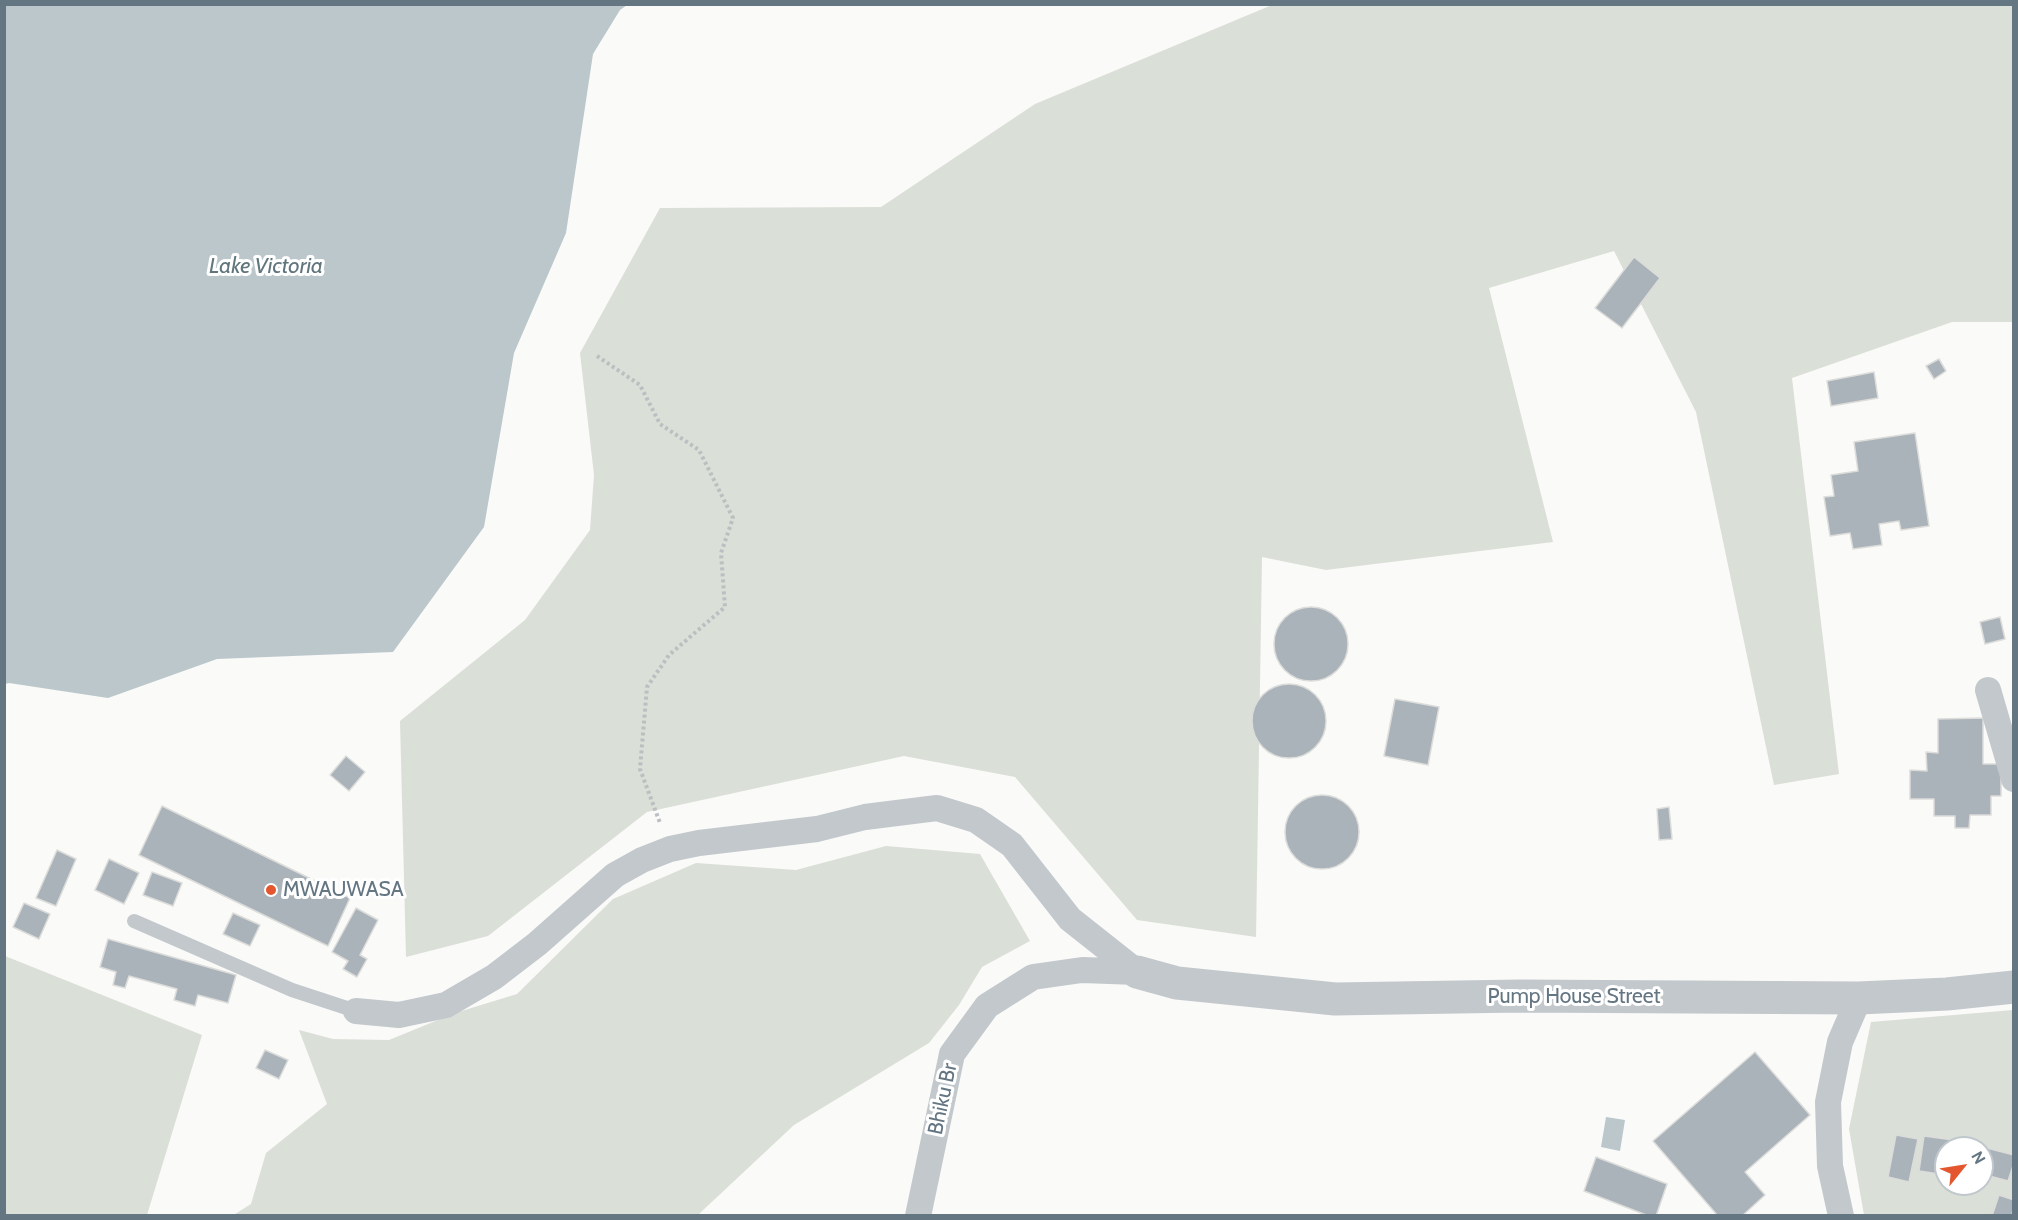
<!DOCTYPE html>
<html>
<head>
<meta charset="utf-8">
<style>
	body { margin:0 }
	#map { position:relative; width:2018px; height:1220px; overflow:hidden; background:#fafaf8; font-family:Cabin,sans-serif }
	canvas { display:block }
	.frame { position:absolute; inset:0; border:6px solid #657683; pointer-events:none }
	.north { position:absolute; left:1934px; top:1136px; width:60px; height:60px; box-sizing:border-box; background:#fff; border:2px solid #c1c8cd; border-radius:50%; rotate:60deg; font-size:16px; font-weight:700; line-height:24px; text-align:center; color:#657683 }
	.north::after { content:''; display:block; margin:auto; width:21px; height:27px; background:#e4572e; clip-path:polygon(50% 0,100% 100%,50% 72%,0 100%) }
</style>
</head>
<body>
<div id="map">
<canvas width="2018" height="1220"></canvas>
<div class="frame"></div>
<div class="north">N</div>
</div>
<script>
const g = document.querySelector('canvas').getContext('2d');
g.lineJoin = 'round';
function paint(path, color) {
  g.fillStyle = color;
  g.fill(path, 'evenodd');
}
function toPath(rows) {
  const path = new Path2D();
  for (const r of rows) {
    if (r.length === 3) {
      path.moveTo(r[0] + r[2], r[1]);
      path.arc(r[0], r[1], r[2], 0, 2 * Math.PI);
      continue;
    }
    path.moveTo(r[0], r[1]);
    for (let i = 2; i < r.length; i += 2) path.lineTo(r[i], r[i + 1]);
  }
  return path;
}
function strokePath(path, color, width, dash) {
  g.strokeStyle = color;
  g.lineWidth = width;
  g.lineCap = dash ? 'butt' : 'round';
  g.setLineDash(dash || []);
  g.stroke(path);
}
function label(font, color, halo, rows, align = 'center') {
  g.font = font + ' Cabin,sans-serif';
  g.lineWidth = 6;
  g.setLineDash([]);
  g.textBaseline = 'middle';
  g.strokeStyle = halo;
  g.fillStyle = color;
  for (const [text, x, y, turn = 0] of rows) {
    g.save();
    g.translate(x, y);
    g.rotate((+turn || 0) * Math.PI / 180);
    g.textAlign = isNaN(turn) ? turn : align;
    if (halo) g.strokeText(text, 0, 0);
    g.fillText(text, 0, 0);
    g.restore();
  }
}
paint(toPath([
	[1272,5,2013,5,2013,322,1952,322,1792,378,1839,774,1774,785,1696,412,1614,251,1489,288,1553,542,1326,570,1262,557,1256,937,1137,920,1015,777,904,756,647,812,488,936,406,957,400,721,525,620,590,530,594,475,580,353,660,208,881,207,1035,104],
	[886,846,980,854,1030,941,982,967,959,1005,929,1043,794,1125,700,1213,699,1215,232,1216,251,1204,266,1153,327,1104,299,1030,333,1039,389,1040,455,1013,517,994,613,899,696,863,796,870],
	[5,956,202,1035,147,1215,5,1215],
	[2013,1010,2013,1215,1864,1215,1849,1129,1871,1022],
	[1946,1148,1982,1148,1982,1184,1946,1184]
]), '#dadfd7');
paint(toPath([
	[5,4,627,5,620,10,593,54,566,233,514,353,484,527,393,652,217,659,108,698,9,683,5,684],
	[1606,1117,1625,1120,1620,1151,1601,1147]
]), '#bbc7cb');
const building = toPath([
	[1634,257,1660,278,1622,328,1595,308,1634,257],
	[1939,359,1946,371,1934,379,1926,366,1939,359],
	[1874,372,1878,398,1831,406,1827,381,1874,372],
	[1915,433,1929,526,1901,530,1899,521,1879,524,1882,545,1853,549,1850,533,1830,536,1824,497,1834,496,1831,475,1858,471,1854,442,1915,433],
	[1311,644,37],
	[2000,617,2005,639,1985,644,1980,622,2000,617],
	[1289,721,37],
	[1395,699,1439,707,1428,765,1384,756,1395,699],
	[1983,718,1983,764,2001,764,2001,796,1991,796,1991,815,1970,815,1969,828,1955,828,1955,816,1934,816,1934,799,1910,799,1910,770,1927,771,1926,752,1938,753,1938,719,1983,718],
	[346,756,365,772,349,791,330,775,346,756],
	[1322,832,37],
	[162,806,350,898,328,946,139,855,162,806],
	[1669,807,1672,839,1659,840,1657,809,1669,807],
	[57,850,76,859,56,906,36,898,57,850],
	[109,859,139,873,124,904,95,890,109,859],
	[152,872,182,883,173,906,143,895,152,872],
	[24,903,50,914,39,939,13,927,24,903],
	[356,908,378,920,360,955,367,959,357,977,343,969,348,961,332,952,356,908],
	[233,913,260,925,250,946,223,934,233,913],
	[108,939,236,975,228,1003,198,995,195,1006,174,1000,177,989,129,976,125,988,113,985,116,972,100,967,108,939],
	[265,1050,288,1060,279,1079,256,1068,265,1050],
	[1755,1052,1810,1115,1745,1172,1765,1195,1742,1216,1718,1216,1653,1141,1755,1052],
	[1896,1135,1918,1139,1909,1182,1888,1177,1896,1135],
	[1924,1136,1968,1142,1967,1148,1946,1148,1946,1182,1938,1180,1939,1174,1919,1171,1924,1136],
	[1983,1147,2014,1155,2014,1163,2008,1181,1982,1174,1983,1147],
	[1596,1157,1667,1184,1656,1216,1649,1216,1584,1191,1596,1157],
	[1999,1195,2014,1200,2012,1216,1992,1216,1999,1195]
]);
paint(building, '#aab3b9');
strokePath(building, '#dcdcda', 1.5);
strokePath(toPath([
	[597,356,640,385,660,424,699,450,733,518,721,553,725,607,669,655,647,687,640,769,660,823]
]), '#bbbfc2', 4, [3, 3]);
strokePath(toPath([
	[134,921,292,990,356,1011]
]), '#c3c8cc', 14);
strokePath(toPath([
	[1988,690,2014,779],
	[356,1011,399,1015,446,1005,494,977,537,944,615,875,642,860,670,849,699,843,817,829,865,817,937,808,976,820,1012,845,1070,919,1137,972],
	[918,1216,952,1054,987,1006,1033,977,1082,970,1137,972],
	[1841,1216,1830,1166,1828,1102,1840,1042,1859,998]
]), '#c3c8cc', 26);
strokePath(toPath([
	[1137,972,1177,983,1335,999,1520,996,1859,998,1947,994,2014,987]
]), '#c3c8cc', 33);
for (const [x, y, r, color] of [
	[271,890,6,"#e4572e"]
]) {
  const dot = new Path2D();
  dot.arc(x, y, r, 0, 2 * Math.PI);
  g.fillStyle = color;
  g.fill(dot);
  strokePath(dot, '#fff', 2);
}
label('21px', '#657683', '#fff', [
	["MWAUWASA",283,890]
], 'left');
label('21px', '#657683', '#fff', [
	["Pump House Street",1574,997],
	["Bhiku Br",943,1099,-78]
]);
label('italic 22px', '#60757c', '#fff', [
	["Lake Victoria",266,267]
]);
</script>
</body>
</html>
